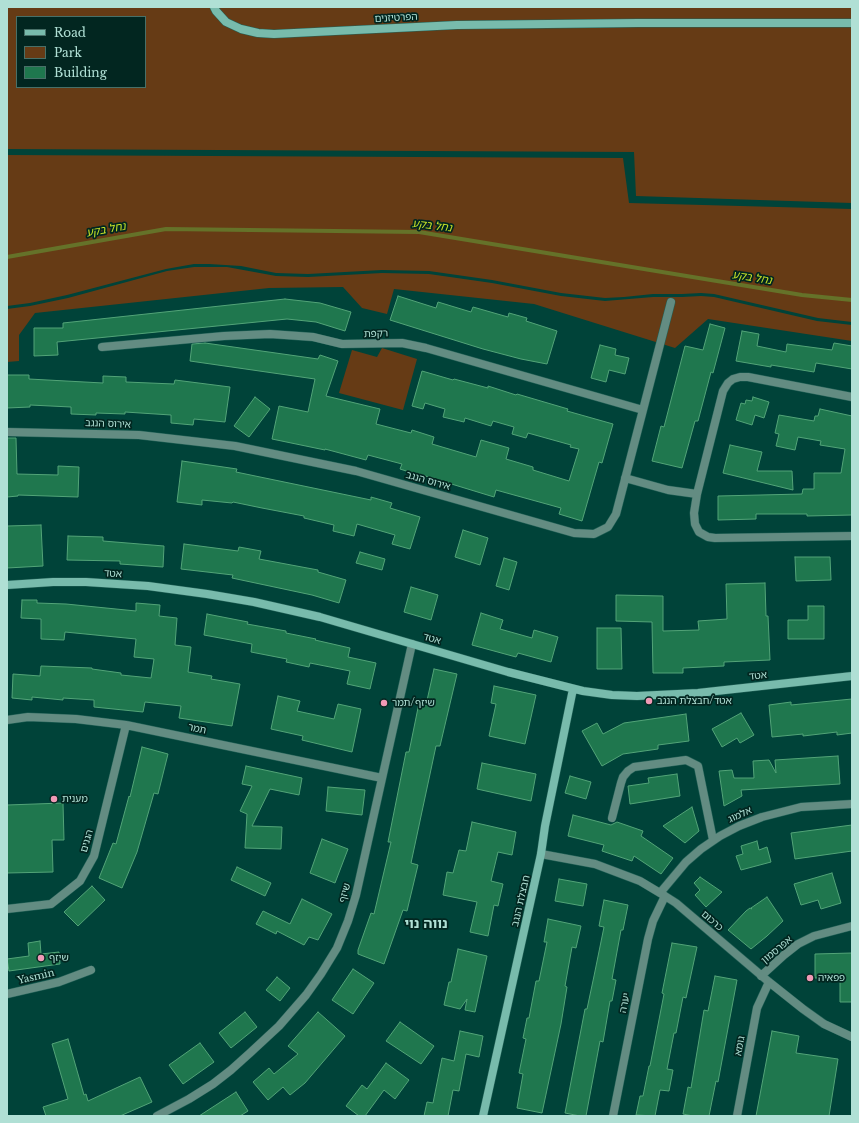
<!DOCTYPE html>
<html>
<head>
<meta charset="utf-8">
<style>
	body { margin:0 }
	#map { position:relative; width:859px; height:1123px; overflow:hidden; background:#004339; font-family:"Libre Baskerville",serif }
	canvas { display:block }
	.frame { position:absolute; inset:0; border:8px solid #b0e0d5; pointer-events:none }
	.legend { position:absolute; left:16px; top:16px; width:130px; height:72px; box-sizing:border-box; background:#022620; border:1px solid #487068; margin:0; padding:5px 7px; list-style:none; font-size:12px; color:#b0e0d5 }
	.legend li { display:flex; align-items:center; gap:8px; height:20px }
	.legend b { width:20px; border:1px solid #487068 }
</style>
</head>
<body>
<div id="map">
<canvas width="859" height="1123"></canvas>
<div class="frame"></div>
<ul class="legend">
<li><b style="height:5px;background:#78bbac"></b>Road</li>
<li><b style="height:11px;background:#663b15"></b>Park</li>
<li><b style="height:11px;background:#1f774e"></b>Building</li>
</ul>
</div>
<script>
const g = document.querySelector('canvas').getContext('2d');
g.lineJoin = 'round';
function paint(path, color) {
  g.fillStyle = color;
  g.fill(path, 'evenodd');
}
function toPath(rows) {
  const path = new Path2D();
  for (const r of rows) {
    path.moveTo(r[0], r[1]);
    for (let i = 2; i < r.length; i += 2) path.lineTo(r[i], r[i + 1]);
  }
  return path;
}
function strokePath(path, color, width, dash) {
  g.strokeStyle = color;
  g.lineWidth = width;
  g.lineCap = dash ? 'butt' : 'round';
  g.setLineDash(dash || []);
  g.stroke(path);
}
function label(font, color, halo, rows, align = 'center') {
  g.font = font + ' "Libre Baskerville","Noto Sans Hebrew",serif';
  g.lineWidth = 3.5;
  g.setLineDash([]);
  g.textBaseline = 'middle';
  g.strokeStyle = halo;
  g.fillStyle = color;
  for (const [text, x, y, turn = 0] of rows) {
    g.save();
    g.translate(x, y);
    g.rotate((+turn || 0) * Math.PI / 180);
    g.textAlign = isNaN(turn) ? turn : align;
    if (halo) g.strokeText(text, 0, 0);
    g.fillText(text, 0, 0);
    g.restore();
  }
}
paint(toPath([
	[7,7,852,7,852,203,636,196,634,152,7,149],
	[17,17,145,17,145,87,17,87],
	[7,155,623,158,629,203,852,209,852,322,818,318,714,294,701,293,682,294,653,294,624,297,605,298,561,293,492,280,429,271,382,270,308,274,276,273,241,266,209,264,194,264,166,269,67,295,30,303,7,306],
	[194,267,227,267,276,276,308,277,382,273,429,274,492,283,561,296,605,301,653,297,682,297,701,296,714,297,817,321,852,325,852,341,708,319,675,348,534,304,394,289,387,314,362,308,343,287,269,288,35,313,19,335,19,361,7,362,7,309,30,306,68,298,167,271],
	[382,348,417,359,403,410,339,393,352,350,377,357]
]), '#663b15');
strokePath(toPath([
	[7,257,166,229,419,232,802,295,852,300]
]), '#657229', 4);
const building = toPath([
	[398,296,436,308,438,302,471,312,473,307,508,317,509,313,527,318,526,321,557,331,547,364,521,359,483,349,390,320,398,296],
	[285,299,320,303,351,312,345,331,316,322,287,319,57,342,58,355,34,356,34,328,63,328,63,323,285,299],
	[710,324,725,328,713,373,711,372,698,421,695,421,682,468,652,461,661,426,664,427,685,346,703,350,710,324],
	[742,331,759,334,757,346,786,352,787,344,832,350,834,343,852,346,852,369,816,363,814,372,771,365,771,367,736,361,742,331],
	[205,343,318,359,320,355,338,361,326,396,380,409,376,424,411,433,412,430,434,437,432,444,476,457,481,440,509,448,506,459,533,467,533,470,569,481,579,449,570,447,571,445,528,433,526,438,512,434,514,427,493,421,491,426,465,418,464,422,443,417,445,409,425,403,423,409,412,406,422,371,453,380,454,379,488,388,488,386,516,395,517,394,568,409,567,411,613,424,602,463,599,462,582,521,559,514,561,508,496,490,494,497,422,475,422,476,400,469,402,464,368,455,366,460,325,449,325,450,272,439,279,406,308,412,315,379,190,361,192,344,205,343],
	[600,345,616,349,615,355,629,358,625,374,609,370,606,382,591,378,600,345],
	[7,375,29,375,29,379,103,383,103,376,126,377,126,382,174,384,175,380,230,387,225,422,194,419,193,425,171,423,171,415,125,412,125,414,96,413,96,415,71,414,71,407,30,405,30,407,7,408,7,375],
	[255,397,270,409,249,437,234,426,255,397],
	[753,397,769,402,764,418,755,415,752,425,736,420,741,403,745,404,746,400,752,401,753,397],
	[820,409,852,416,852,515,807,516,807,514,756,514,756,519,718,520,718,496,802,494,803,489,814,489,814,473,841,473,845,449,820,445,821,441,798,437,795,450,776,446,779,434,775,433,779,415,814,421,815,416,818,416,820,409],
	[7,438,16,438,17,474,58,475,58,466,79,467,78,497,18,495,18,496,7,497,7,438],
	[730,445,762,452,757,471,792,471,793,490,723,473,730,445],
	[182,461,237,469,236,472,371,500,371,497,392,503,390,508,420,517,410,549,392,544,395,535,357,524,354,536,333,531,334,525,304,518,304,516,262,508,233,502,232,503,202,500,202,505,177,502,182,461],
	[41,525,43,566,7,568,7,526,41,525],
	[463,530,488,538,480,565,455,557,463,530],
	[68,536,103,537,103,541,164,546,163,567,120,564,120,561,67,560,68,536],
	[184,544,238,551,239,547,261,551,259,559,318,570,318,572,346,580,339,603,312,595,232,578,233,575,181,569,184,544],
	[360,552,385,559,382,570,356,563,360,552],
	[795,557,830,557,831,580,796,581,795,557],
	[504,558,517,562,509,590,496,586,504,558],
	[765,583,766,616,768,616,770,660,724,662,724,666,683,668,683,673,653,673,652,622,616,621,616,595,663,596,663,631,699,630,698,621,727,619,726,584,765,583],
	[411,587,438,595,431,620,404,612,411,587],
	[22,600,37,600,37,603,66,604,136,611,136,603,160,605,159,616,177,618,175,645,191,647,188,672,212,676,211,679,240,684,232,726,179,718,181,706,145,702,143,712,94,707,94,700,63,698,63,700,32,697,32,700,12,698,13,674,40,676,41,666,92,668,92,669,121,673,121,675,151,678,154,659,134,657,136,639,65,632,64,640,41,639,41,619,21,618,22,600],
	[808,606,824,606,824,639,788,639,788,620,808,620,808,606],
	[481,613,503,620,500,629,532,638,534,630,558,637,551,662,518,653,516,657,472,645,481,613],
	[207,614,248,622,247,624,286,631,286,633,316,639,315,640,350,648,348,657,376,663,370,689,347,684,350,671,310,663,309,667,286,662,287,659,251,652,252,644,204,635,207,614],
	[597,628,621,628,622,669,597,669,597,628],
	[434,669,457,674,440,746,436,746,411,863,418,865,407,911,403,910,384,964,358,954,358,950,371,913,374,914,391,842,388,842,406,752,409,752,419,703,426,705,434,669],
	[494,686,536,695,525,744,489,736,496,704,491,703,494,686],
	[278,696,300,701,297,711,334,719,338,704,361,709,352,752,302,740,303,736,271,729,278,696],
	[852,699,852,733,837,735,837,732,803,736,803,734,772,737,769,705,791,702,791,705,852,699],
	[741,713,754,735,740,743,737,738,722,747,712,729,741,713],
	[686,714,689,741,658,745,658,749,623,754,602,766,582,731,597,723,603,734,624,723,686,714],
	[142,747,168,754,158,794,154,793,137,852,122,888,99,878,113,843,116,844,129,796,130,797,142,747],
	[838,756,840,784,741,790,742,796,724,806,719,771,732,770,734,778,754,778,753,761,769,760,776,773,775,760,838,756],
	[482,763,536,774,531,801,477,789,482,763],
	[246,766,302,778,299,795,270,789,252,826,282,827,281,849,245,848,247,814,240,811,252,786,242,784,246,766],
	[677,774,680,796,630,804,628,786,649,783,648,778,677,774],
	[570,776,591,782,586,799,565,793,570,776],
	[328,787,365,790,362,815,326,811,328,787],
	[63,803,64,840,52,840,53,872,7,873,7,805,63,803],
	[692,807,699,831,685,843,663,826,692,807],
	[573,815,611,825,617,822,643,831,641,836,673,858,661,874,634,856,632,861,602,851,604,845,568,836,573,815],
	[472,822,516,832,512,855,498,852,491,881,503,884,498,906,494,905,488,936,470,932,477,902,443,895,447,872,453,873,459,850,466,851,472,822],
	[852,825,852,851,795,859,791,833,852,825],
	[322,839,348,849,335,883,310,873,322,839],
	[757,841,759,850,767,847,771,862,741,870,736,856,743,854,741,846,757,841],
	[237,867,271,883,265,896,231,880,237,867],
	[832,873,841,903,821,909,818,900,801,905,794,884,832,873],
	[700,877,722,892,706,907,695,895,700,890,694,883,700,877],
	[559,879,587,884,583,906,555,901,559,879],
	[92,886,105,900,78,926,64,912,92,886],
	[767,897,783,921,767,936,751,949,728,930,746,911,750,908,752,909,751,908,767,897],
	[302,899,332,914,318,940,309,937,304,945,277,931,276,934,256,924,263,911,290,924,302,899],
	[604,900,628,905,623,930,621,930,612,979,616,980,612,1001,610,1001,603,1042,600,1041,586,1116,580,1116,565,1113,585,1009,587,1009,594,976,604,927,599,926,604,900],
	[548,919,581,926,576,948,572,947,565,986,567,987,561,1024,542,1113,517,1108,523,1074,519,1073,526,1039,523,1038,527,1018,529,1018,536,981,539,981,547,942,544,942,548,919],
	[40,941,41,954,59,952,60,964,9,971,7,959,29,956,28,943,40,941],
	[672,943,697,947,686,998,683,997,676,1033,674,1033,667,1069,673,1070,669,1091,660,1090,655,1116,636,1115,640,1096,643,1096,649,1066,650,1066,664,994,662,993,672,943],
	[458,949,487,956,475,1012,465,1010,467,999,460,1009,444,1005,449,982,451,982,458,949],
	[852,953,852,1002,840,1002,840,978,815,978,815,954,852,953],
	[353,969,374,983,353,1014,332,1000,353,969],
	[715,976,737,980,718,1082,716,1081,709,1116,693,1116,683,1114,688,1087,691,1088,704,1010,708,1011,715,976],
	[277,977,290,988,280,1001,266,990,277,977],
	[245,1012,257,1027,231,1048,219,1033,245,1012],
	[318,1012,345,1036,305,1083,290,1095,283,1087,268,1100,253,1082,269,1068,274,1074,298,1054,288,1046,318,1012],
	[400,1022,434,1046,421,1064,386,1041,400,1022],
	[460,1031,483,1036,479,1057,466,1054,459,1091,453,1090,448,1116,424,1116,427,1102,433,1103,442,1058,454,1061,460,1031],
	[772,1031,799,1036,796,1053,838,1059,829,1116,756,1116,772,1031],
	[68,1039,84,1095,86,1094,88,1101,140,1077,152,1102,120,1116,46,1116,43,1107,68,1099,52,1044,68,1039],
	[200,1043,214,1062,183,1084,169,1065,200,1043],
	[386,1063,409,1080,395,1099,384,1090,365,1116,359,1116,346,1106,362,1085,367,1089,386,1063],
	[236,1092,248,1111,240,1116,199,1116,236,1092]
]);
paint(building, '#1f774e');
strokePath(building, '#52a478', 1);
const street = toPath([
	[102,347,224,336,270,334,313,337,342,344,402,343,426,348,643,410],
	[7,432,139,435,235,446,356,471,574,533,594,534,608,527,616,514,671,302],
	[625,478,668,490,697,494,694,513,695,524,699,532,708,537,715,538,852,536],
	[697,494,723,391,728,383,733,379,740,377,748,377,852,397],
	[7,720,28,717,76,719,126,725,382,778],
	[612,818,621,783,623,777,628,771,634,767,686,760,698,766,713,840],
	[541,854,595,864,640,881,665,896,676,903,769,982,803,1009,824,1024,852,1037],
	[660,893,686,862,701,849,720,836,739,826,762,817,801,807,852,804],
	[7,909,51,904,80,881,94,856,126,725],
	[761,976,784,955,798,944,814,936,852,926],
	[7,994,59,982,91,970],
	[157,1116,189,1099,213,1084,231,1070,251,1052,279,1026,306,995,321,974,337,948,348,921,356,895,412,644],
	[613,1116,648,939,653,921,665,896],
	[737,1116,757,1008,769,982]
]);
const secondary = toPath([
	[214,7,216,11,226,22,241,29,258,33,274,34,457,25,638,23,852,23],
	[7,585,53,582,86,582,148,586,207,594,254,602,320,617,508,672,583,691,612,695,637,696,698,693,852,676],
	[483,1116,541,854,545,826,573,689]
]);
strokePath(street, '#236258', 9);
strokePath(secondary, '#236258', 9);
strokePath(street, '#638c82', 8);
strokePath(secondary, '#78bbac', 8);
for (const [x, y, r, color] of [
	[649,701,4,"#f09ab6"],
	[384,703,4,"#f09ab6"],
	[54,799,4,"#f09ab6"],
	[41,958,4,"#f09ab6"],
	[810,978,4,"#f09ab6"]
]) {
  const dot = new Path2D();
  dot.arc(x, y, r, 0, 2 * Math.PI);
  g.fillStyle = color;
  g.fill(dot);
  strokePath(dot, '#022620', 1.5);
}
label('10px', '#b0e0d5', '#022620', [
	["הפרטיזנים",396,18,-3],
	["רקפת",376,334,-2],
	["אירוס הנגב",108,424,2],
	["אירוס הנגב",428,481,16],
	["אטד",113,574,3],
	["אטד",432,639,16],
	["אטד",758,676,-6],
	["תמר",197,729,12],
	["אלמוג",740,815,-24],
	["הגנים",87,841,-74],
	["שיזף",345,893,-75],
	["חבצלת הנגב",521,901,-77],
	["כרכום",712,921,41],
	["אפרסמון",777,950,-40],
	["Yasmin",36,977,-13],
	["יערה",625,1003,-79],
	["גומא",740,1046,-79]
]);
label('10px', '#b0e0d5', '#022620', [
	["אטד/חבצלת הנגב",657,701],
	["שיזף/תמר",392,703],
	["מענית",62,799],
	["שיזף",49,958],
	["פפאיה",818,978]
], 'left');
label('italic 11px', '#c7e228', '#022620', [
	["נחל בקע",432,226,7],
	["נחל בקע",106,230,-10],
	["נחל בקע",752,278,9]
]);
label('bold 14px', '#b0e0d5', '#022620', [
	["נווה נוי",426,924]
]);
</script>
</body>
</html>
